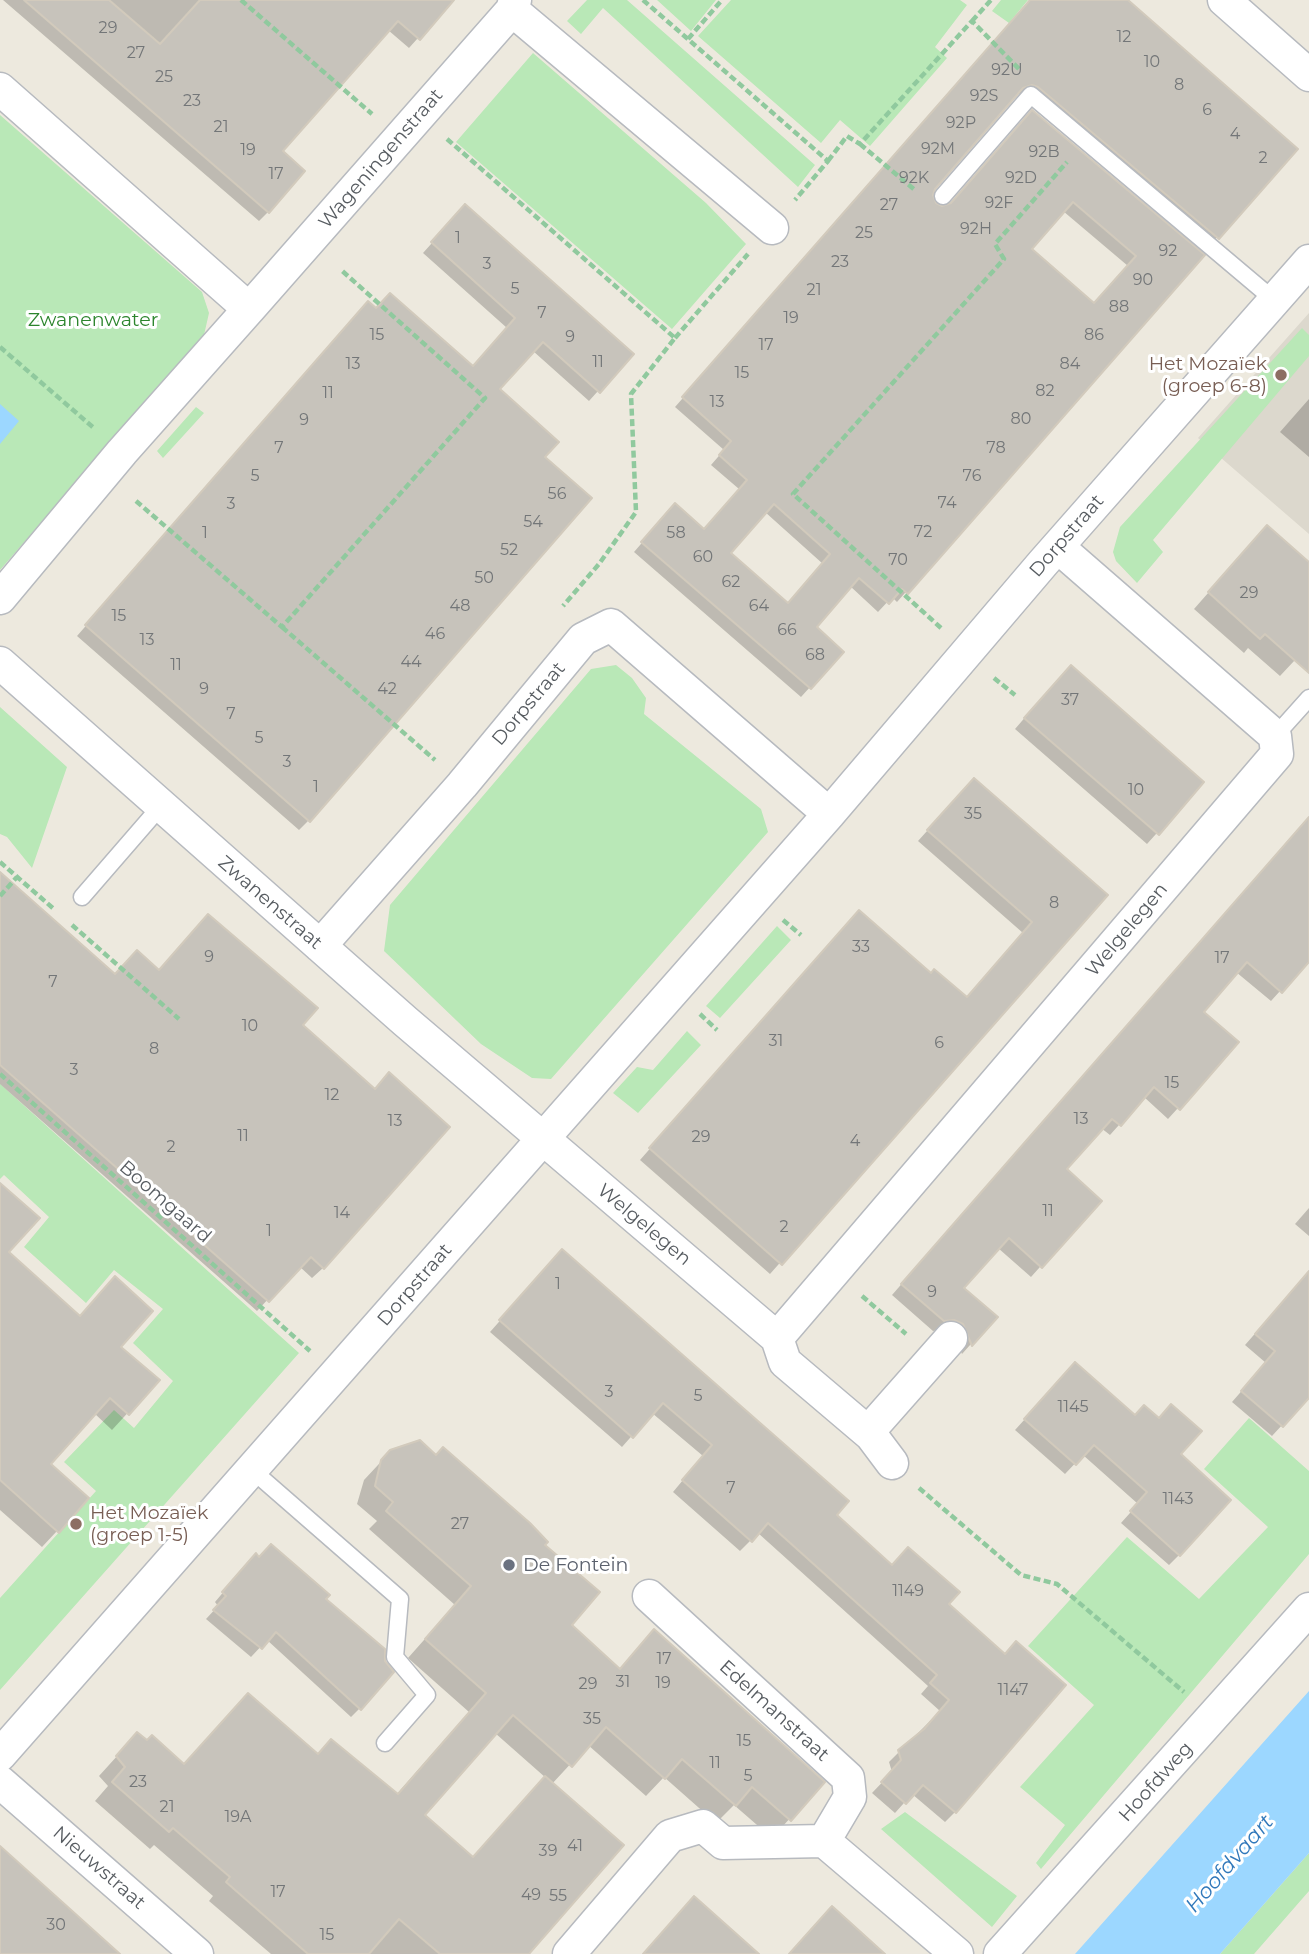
<!DOCTYPE html>
<html>
<head>
<meta charset="utf-8">
<style>
	body { margin:0 }
	canvas { display:block; background:#ede9de }
</style>
</head>
<body>
<canvas width="1309" height="1954"></canvas>
<script>
const g = document.querySelector('canvas').getContext('2d');
g.lineJoin = 'round';
function paint(path, color) {
  g.fillStyle = color;
  g.fill(path, 'evenodd');
}
function toPath(rows) {
  const path = new Path2D();
  for (const r of rows) {
    path.moveTo(r[0], r[1]);
    for (let i = 2; i < r.length; i += 2) path.lineTo(r[i], r[i + 1]);
  }
  return path;
}
function strokePath(path, color, width, dash) {
  g.strokeStyle = color;
  g.lineWidth = width;
  g.lineCap = dash ? 'butt' : 'round';
  g.setLineDash(dash || []);
  g.stroke(path);
}
function label(font, color, halo, rows, align = 'center') {
  g.font = font + ' Montserrat,sans-serif';
  g.lineWidth = 6;
  g.setLineDash([]);
  g.textBaseline = 'middle';
  g.strokeStyle = halo;
  g.fillStyle = color;
  for (const [text, x, y, turn = 0] of rows) {
    g.save();
    g.translate(x, y);
    g.rotate((+turn || 0) * Math.PI / 180);
    g.textAlign = isNaN(turn) ? turn : align;
    if (halo) g.strokeText(text, 0, 0);
    g.fillText(text, 0, 0);
    g.restore();
  }
}
paint(toPath([
	[1309,313,1309,534,1198,438]
]), '#dcd8cd');
paint(toPath([
	[587,0,627,0,815,165,798,187,603,8,581,34,567,21],
	[657,0,716,0,691,31],
	[731,0,960,0,967,5,935,47,947,58,870,146,840,120,821,143,698,36],
	[1001,0,1028,0,1009,23,992,11],
	[533,53,706,203,746,244,672,329,456,142],
	[0,115,202,292,209,313,204,335,0,570],
	[1302,328,1309,335,1309,356,1153,540,1163,552,1137,583,1116,561,1113,552,1120,527],
	[196,407,204,413,163,458,157,451],
	[616,665,632,678,646,698,644,714,761,809,768,832,551,1079,532,1078,481,1044,384,951,390,905,591,669],
	[0,707,67,767,32,868,7,837,0,834],
	[777,926,791,940,720,1018,706,1006],
	[687,1031,701,1045,638,1113,613,1093,637,1067,653,1070],
	[0,1084,299,1353,0,1690,0,1598,96,1491,64,1462,114,1410,134,1428,173,1381,133,1343,163,1309,114,1270,86,1303,24,1247,49,1217,4,1175,0,1179],
	[1249,1418,1309,1471,1309,1554,1041,1869,1036,1863,1065,1825,1020,1787,1094,1705,1028,1646,1127,1537,1199,1599,1268,1527,1204,1469],
	[905,1812,1017,1896,992,1927,881,1829],
	[1309,1853,1309,1891,1254,1954,1220,1954]
]), '#b9e8b7');
paint(toPath([
	[0,404,19,421,0,444],
	[1309,1691,1309,1853,1220,1954,1075,1954]
]), '#9cd7ff');
paint(toPath([
	[3,0,452,0,409,48,388,30,280,152,268,212,259,221],
	[1032,0,1125,0,1296,150,1208,247,1029,96,1022,93,1014,96,934,188,931,195,934,205,942,208,950,205,1023,121,1202,255,897,602,892,597,878,612,850,586,814,628,842,652,801,697,634,552,666,515,703,531,739,489,711,465,724,450,675,407],
	[1063,211,1128,266,1093,305,1030,249],
	[765,512,823,564,788,605,729,553],
	[456,216,598,391,589,401,533,351,497,389,542,457,308,821,299,830,77,636,359,313,472,368,507,328,423,253],
	[1309,399,1309,457,1280,432],
	[1252,543,1309,564,1309,645,1280,676,1248,648,1244,653,1194,609],
	[1060,677,1202,783,1147,844,1015,729],
	[963,791,1105,896,770,1274,640,1160,848,923,966,998,1023,933,918,841],
	[1309,818,1309,959,1271,1001,1236,972,1201,1012,1178,1108,1168,1119,1144,1097,1110,1135,1101,1128,1065,1169,1099,1201,1031,1277,998,1248,962,1288,995,1317,962,1354,953,1334,943,1329,933,1331,892,1295],
	[0,875,115,976,159,971,301,1025,323,1268,312,1278,299,1266,257,1311,0,1084],
	[0,1194,6,1252,157,1381,112,1430,94,1413,49,1465,57,1531,42,1547,0,1510],
	[1309,1208,1309,1236,1295,1224],
	[552,1262,892,1567,947,1604,955,1812,945,1822,912,1794,895,1813,872,1793,892,1772,889,1762,940,1711,921,1694,928,1686,758,1533,740,1551,673,1492,703,1456,652,1413,622,1447,490,1332],
	[1309,1272,1309,1399,1307,1398,1272,1436,1232,1402,1266,1363,1245,1345],
	[1065,1375,1135,1417,1158,1420,1179,1454,1179,1555,1169,1565,1121,1523,1138,1504,1083,1455,1065,1474,1015,1430],
	[391,1451,543,1545,569,1625,619,1670,655,1631,823,1782,772,1838,734,1805,716,1823,664,1777,646,1796,588,1745,551,1785,526,1954,271,1954,209,1901,213,1896,154,1845,150,1849,95,1801,108,1786,99,1776,137,1734,183,1766,248,1695,317,1755,396,1795,469,1712,408,1658,455,1605,369,1529,377,1521,357,1504,364,1480],
	[495,1733,546,1778,472,1858,422,1815],
	[247,1564,360,1708,351,1717,267,1640,251,1657,206,1619,218,1606,215,1602]
]), '#0003');
const building = toPath([
	[24,0,109,0,160,44,200,0,454,0,420,40,398,21,283,151,305,171,269,213,24,0],
	[1030,0,1128,0,1298,149,1219,239,1038,87,1032,85,1023,88,935,189,933,195,936,203,942,206,951,203,1032,110,1205,255,908,594,902,589,889,604,859,578,817,627,844,652,811,689,641,542,675,503,704,529,747,480,719,455,731,441,682,397,1030,0],
	[1073,202,1136,256,1094,303,1032,249,1073,202],
	[774,504,830,554,788,603,731,553,774,504],
	[465,204,634,354,600,393,543,342,500,389,559,442,545,457,592,498,310,822,85,625,368,301,376,308,390,293,473,366,515,318,431,242,465,204],
	[1267,525,1309,562,1309,673,1265,634,1260,639,1208,592,1267,525],
	[1071,665,1204,782,1159,835,1024,718,1071,665],
	[974,778,1108,895,782,1265,649,1148,859,910,931,973,934,969,967,997,1032,922,927,830,974,778],
	[1309,817,1309,962,1282,993,1247,962,1204,1012,1239,1042,1180,1110,1154,1087,1121,1126,1112,1119,1067,1169,1102,1201,1042,1268,1009,1238,964,1288,998,1317,972,1346,963,1324,954,1320,944,1321,901,1284,1309,817],
	[0,872,115,974,137,950,159,970,208,914,318,1008,303,1025,375,1089,389,1072,450,1127,324,1269,311,1257,269,1302,0,1065,0,872],
	[0,1183,40,1218,9,1252,80,1316,115,1276,153,1311,121,1347,160,1380,129,1415,110,1398,51,1464,89,1498,59,1533,0,1480,0,1183],
	[562,1249,849,1501,837,1515,892,1565,908,1547,960,1592,949,1604,1005,1654,1016,1641,1066,1685,956,1813,923,1785,906,1804,881,1782,901,1760,898,1750,924,1729,949,1700,930,1683,937,1675,768,1523,752,1542,682,1480,712,1445,663,1403,633,1438,499,1320,562,1249],
	[1309,1271,1309,1398,1283,1427,1241,1391,1275,1351,1255,1334,1309,1271],
	[1075,1362,1135,1415,1144,1405,1159,1418,1171,1404,1202,1431,1181,1454,1231,1500,1180,1556,1130,1511,1147,1492,1094,1445,1076,1465,1024,1419,1075,1362],
	[420,1440,436,1455,443,1447,530,1523,548,1542,545,1545,600,1592,572,1625,620,1669,654,1629,825,1782,791,1821,752,1787,736,1806,682,1759,665,1779,606,1727,572,1767,513,1715,425,1815,473,1857,545,1776,624,1845,529,1954,440,1954,399,1919,369,1954,308,1954,226,1882,230,1877,173,1828,169,1832,112,1782,125,1767,116,1756,137,1732,147,1740,152,1735,184,1764,248,1693,318,1754,331,1739,398,1794,486,1693,425,1639,471,1586,386,1511,393,1502,375,1486,381,1460,390,1450,420,1440],
	[271,1544,330,1595,326,1599,385,1649,385,1661,394,1672,361,1710,276,1632,262,1649,213,1610,226,1596,222,1592,256,1553,259,1557,271,1544],
	[0,1846,120,1954,0,1954,0,1846],
	[694,1896,759,1954,643,1954,694,1896],
	[832,1906,885,1954,789,1954,832,1906]
]);
paint(building, '#c7c3bb');
strokePath(building, '#d2cabc', 2);
const lane = toPath([
	[943,196,1031,95,1274,300],
	[1275,736,1309,698],
	[82,897,160,807],
	[252,1470,400,1599,395,1657,427,1695,385,1743]
]);
const street = toPath([
	[1224,0,1309,75],
	[512,10,772,228],
	[0,89,249,309,122,452,0,598],
	[249,309,512,10,515,0],
	[0,663,405,1021,777,1338,785,1362,871,1435,892,1463],
	[320,946,462,785,583,639,611,625,829,814],
	[777,1338,1277,754,1275,736,1058,547],
	[868,1432,951,1338],
	[649,1596,848,1778,850,1797,824,1841],
	[0,1755,829,814,1043,563,1309,261],
	[0,1782,197,1954],
	[569,1954,670,1836,703,1826,723,1843,824,1841,957,1954],
	[1000,1954,1309,1609]
]);
strokePath(lane, '#b7babf', 19);
strokePath(street, '#b7babf', 35);
strokePath(toPath([
	[241,0,372,114],
	[643,0,828,161,795,200],
	[972,21,991,0],
	[688,39,722,0],
	[447,139,675,338,631,394,636,512,599,564,563,606],
	[860,144,915,190],
	[828,161,847,136,860,144,972,21,1020,70],
	[675,338,748,254],
	[0,347,95,429],
	[136,501,282,627,485,398,340,269],
	[282,627,435,760],
	[941,628,793,494,1004,259,995,244,1067,162],
	[994,678,1015,695],
	[0,862,55,910],
	[0,896,17,877],
	[783,920,801,935],
	[72,925,179,1019],
	[700,1014,717,1030],
	[0,1074,310,1351],
	[862,1296,906,1334],
	[919,1488,1021,1575,1057,1584,1184,1692]
]), '#90c99e', 4.5, [7, 3.5]);
strokePath(lane, '#fff', 16);
strokePath(street, '#fff', 32);
for (const [x, y, r, color] of [
	[1281,375,7,"#8d6e63"],
	[76,1524,7,"#8d6e63"],
	[509,1565,7,"#6b7280"]
]) {
  const dot = new Path2D();
  dot.arc(x, y, r, 0, 2 * Math.PI);
  g.fillStyle = color;
  g.fill(dot);
  strokePath(dot, '#fff', 2.5);
}
label('16px', '#737678', null, [
	["29",108,28],
	["12",1124,37],
	["27",136,53],
	["10",1152,62],
	["92U",1007,70],
	["25",164,77],
	["8",1179,85],
	["92S",984,96],
	["23",192,101],
	["6",1207,110],
	["92P",961,123],
	["21",221,127],
	["4",1235,134],
	["92M",938,149],
	["19",248,150],
	["92B",1044,152],
	["2",1263,158],
	["17",276,174],
	["92K",914,178],
	["92D",1021,178],
	["92F",999,203],
	["27",889,205],
	["92H",976,229],
	["25",864,233],
	["1",458,238],
	["92",1168,251],
	["23",840,262],
	["3",487,264],
	["90",1143,280],
	["5",515,289],
	["21",814,290],
	["88",1119,307],
	["7",542,313],
	["19",791,318],
	["15",377,335],
	["86",1094,335],
	["9",570,337],
	["17",766,345],
	["11",598,362],
	["13",353,364],
	["84",1070,364],
	["15",742,373],
	["82",1045,391],
	["11",328,393],
	["13",717,402],
	["80",1021,419],
	["9",304,420],
	["7",279,448],
	["78",996,448],
	["5",255,476],
	["76",972,476],
	["56",557,494],
	["74",947,503],
	["3",231,504],
	["54",533,522],
	["72",923,532],
	["1",205,533],
	["58",676,533],
	["52",509,550],
	["60",703,557],
	["70",898,560],
	["50",484,578],
	["62",731,582],
	["29",1249,593],
	["48",460,606],
	["64",759,606],
	["15",119,616],
	["66",787,630],
	["46",435,634],
	["13",147,640],
	["68",815,655],
	["44",411,662],
	["11",176,665],
	["9",204,689],
	["42",387,689],
	["37",1070,700],
	["7",231,714],
	["5",259,738],
	["3",287,762],
	["1",316,787],
	["10",1136,790],
	["35",973,814],
	["8",1054,903],
	["33",861,947],
	["9",209,957],
	["17",1222,958],
	["7",53,982],
	["10",250,1026],
	["31",776,1041],
	["6",939,1043],
	["8",154,1049],
	["3",74,1070],
	["15",1172,1083],
	["12",332,1095],
	["13",1081,1119],
	["13",395,1121],
	["11",243,1136],
	["29",701,1137],
	["4",855,1141],
	["2",171,1147],
	["11",1048,1211],
	["14",342,1213],
	["2",784,1227],
	["1",269,1231],
	["1",558,1284],
	["9",932,1292],
	["3",609,1392],
	["5",698,1396],
	["1145",1073,1407],
	["7",731,1488],
	["1143",1178,1499],
	["27",460,1524],
	["1149",908,1591],
	["17",664,1659],
	["31",623,1682],
	["19",663,1683],
	["29",588,1684],
	["1147",1013,1690],
	["35",592,1719],
	["15",744,1741],
	["11",715,1763],
	["5",748,1776],
	["23",138,1782],
	["21",167,1807],
	["19A",238,1817],
	["41",575,1846],
	["39",548,1851],
	["17",278,1892],
	["49",531,1895],
	["55",558,1896],
	["30",56,1925],
	["15",327,1935]
]);
label('19px', '#575c61', '#fff', [
	["Wageningenstraat",381,159,-49],
	["Dorpstraat",1067,536,-49],
	["Dorpstraat",529,704,-50],
	["Zwanenstraat",270,903,41],
	["Welgelegen",1127,930,-50],
	["Boomgaard",165,1202,41],
	["Welgelegen",644,1225,40],
	["Dorpstraat",415,1285,-49],
	["Edelmanstraat",774,1711,42],
	["Hoofdweg",1156,1782,-48],
	["Nieuwstraat",99,1868,41]
]);
label('19px', '#2c852d', '#fff', [
	["Zwanenwater",93,320]
]);
label('19px', '#785e54', '#fff', [
	["Het Mozaïek",1267,364],
	["(groep 6-8)",1267,386],
	["Het Mozaïek",90,1513,"left"],
	["(groep 1-5)",90,1535,"left"]
], 'right');
label('19px', '#5b616d', '#fff', [
	["De Fontein",523,1565]
], 'left');
label('italic 21px', '#3078ba', '#fff', [
	["Hoofdvaart",1230,1864,-49]
]);
</script>
</body>
</html>
